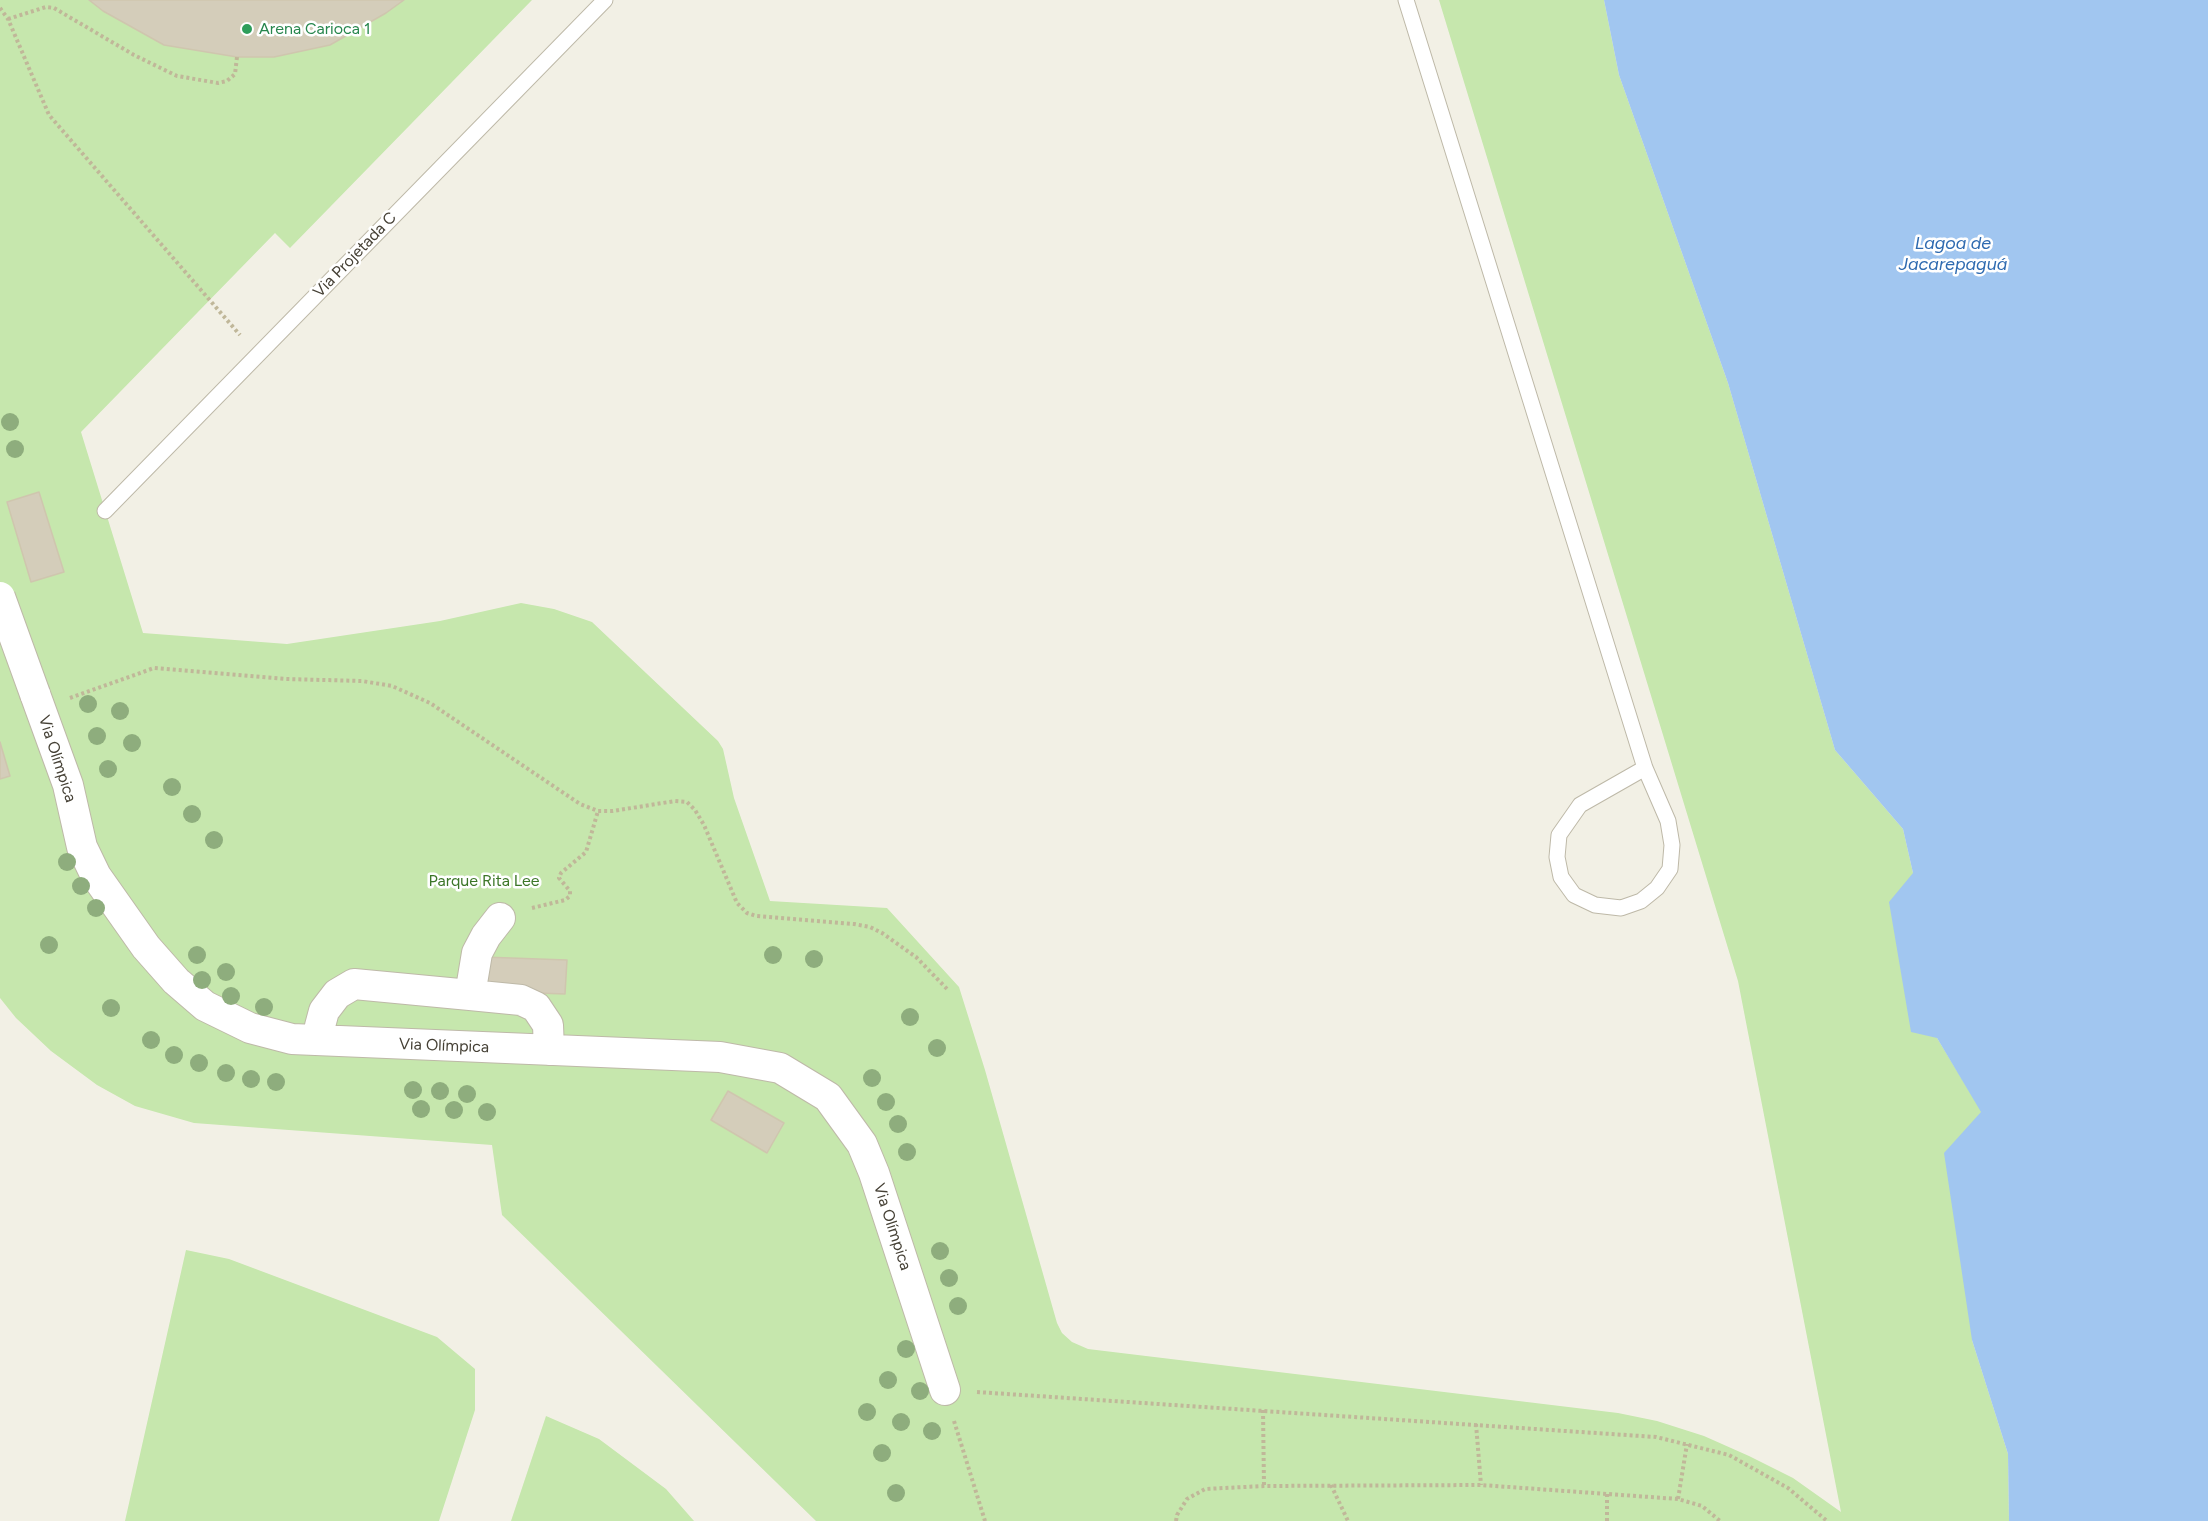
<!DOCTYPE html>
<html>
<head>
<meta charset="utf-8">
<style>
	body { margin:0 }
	canvas { display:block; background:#f2f0e5 }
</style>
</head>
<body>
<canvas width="2208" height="1521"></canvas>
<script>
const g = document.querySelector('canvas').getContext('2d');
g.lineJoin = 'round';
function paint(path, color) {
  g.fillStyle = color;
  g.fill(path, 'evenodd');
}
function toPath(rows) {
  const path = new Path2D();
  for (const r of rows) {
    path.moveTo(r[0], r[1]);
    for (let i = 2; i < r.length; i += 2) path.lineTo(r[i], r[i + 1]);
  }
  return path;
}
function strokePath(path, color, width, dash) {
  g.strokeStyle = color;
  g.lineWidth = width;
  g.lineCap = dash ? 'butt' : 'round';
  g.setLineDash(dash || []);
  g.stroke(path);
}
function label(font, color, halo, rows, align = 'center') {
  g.font = font + ' Figtree,sans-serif';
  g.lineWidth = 5;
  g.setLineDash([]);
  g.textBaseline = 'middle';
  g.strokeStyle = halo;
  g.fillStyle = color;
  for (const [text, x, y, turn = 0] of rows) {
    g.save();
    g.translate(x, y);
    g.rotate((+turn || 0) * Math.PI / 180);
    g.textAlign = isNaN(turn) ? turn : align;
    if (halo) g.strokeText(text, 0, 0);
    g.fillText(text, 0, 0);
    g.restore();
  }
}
paint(toPath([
	[0,0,532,0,290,248,275,233,81,432,143,633,287,644,440,621,521,603,554,609,592,622,718,741,723,749,734,798,770,901,887,908,959,987,985,1070,1057,1323,1062,1333,1072,1342,1088,1349,1618,1413,1657,1421,1704,1436,1749,1456,1793,1478,1841,1512,1738,981,1439,0,1604,0,1619,75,1728,383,1835,750,1903,829,1913,873,1937,1038,1982,1112,1972,1340,2008,1454,2009,1521,816,1521,502,1215,492,1145,194,1123,135,1106,97,1085,51,1051,16,1018,0,998],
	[186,1250,229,1259,437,1337,475,1369,475,1410,439,1521,125,1521],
	[546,1416,599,1439,666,1489,694,1521,511,1521]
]), '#c6e7ad');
paint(toPath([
	[1604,0,2208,0,2208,1521,2009,1521,2008,1454,1972,1340,1944,1153,1981,1112,1937,1038,1911,1032,1889,902,1913,873,1903,829,1835,750,1728,383,1619,75]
]), '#a1c6f0');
const building = toPath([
	[89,0,404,0,386,13,330,45,274,57,237,57,164,45,103,11,89,0],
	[39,492,64,572,31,582,7,502,39,492],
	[0,742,10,776,0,779,0,742],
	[483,957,567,960,565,994,481,991,483,957],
	[728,1091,784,1123,767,1153,711,1120,728,1091]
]);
paint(building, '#d4cdba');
strokePath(building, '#cfc6ae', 1.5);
const lane = toPath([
	[1406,0,1645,768,1668,821,1672,845,1670,869,1657,888,1641,901,1621,908,1595,905,1574,895,1561,877,1557,857,1559,835,1580,805,1645,768],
	[105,511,605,0]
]);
const street = toPath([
	[35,694,68,785,82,847,96,876,146,947,176,981,205,1006,250,1028,292,1039,720,1057,780,1068,828,1097,862,1144,874,1173,945,1390],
	[470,995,521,1000,536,1007,548,1025,549,1050],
	[320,1040,320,1026,324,1011,337,994,354,984,470,995,477,953,486,936,500,918]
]);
strokePath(lane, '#beb9a8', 17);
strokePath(street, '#beb9a8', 32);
strokePath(toPath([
	[0,8,8,19,49,115,240,335],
	[8,19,46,7,54,8,134,55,177,76,218,83,227,81,235,74,237,57],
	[70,698,154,668,286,679,362,681,392,686,430,703,580,804,598,811,613,811,675,801,687,802,695,810,704,825,737,903,747,913,756,916,854,924,870,927,882,933,916,957,949,991],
	[532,908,565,900,570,896,570,891,559,878,561,873,586,852,598,811],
	[977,1392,1656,1437,1729,1455,1788,1488,1827,1521],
	[1263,1410,1264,1486],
	[954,1421,985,1521],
	[1476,1424,1481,1485],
	[1331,1485,1348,1521],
	[1678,1499,1687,1444],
	[1176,1521,1177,1515,1187,1499,1205,1489,1264,1486,1481,1485,1678,1499,1702,1506,1720,1521],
	[1607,1521,1607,1494]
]), '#c0b799', 4, [3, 3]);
strokePath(lane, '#fff', 15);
strokePath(street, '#fff', 30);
const streetBridge = toPath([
	[0,597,35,694]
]);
strokePath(streetBridge, '#beb9a8', 32, []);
strokePath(streetBridge, '#fff', 30);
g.fillStyle = '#8ead7d';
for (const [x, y] of [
	[10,422],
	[15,449],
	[88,704],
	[120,711],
	[97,736],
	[132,743],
	[108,769],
	[172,787],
	[192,814],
	[214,840],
	[67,862],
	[81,886],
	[96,908],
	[49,945],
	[197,955],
	[773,955],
	[814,959],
	[226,972],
	[202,980],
	[231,996],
	[264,1007],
	[111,1008],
	[910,1017],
	[151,1040],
	[937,1048],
	[174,1055],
	[199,1063],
	[226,1073],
	[872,1078],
	[251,1079],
	[276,1082],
	[413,1090],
	[440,1091],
	[467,1094],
	[886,1102],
	[421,1109],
	[454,1110],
	[487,1112],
	[898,1124],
	[907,1152],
	[940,1251],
	[949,1278],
	[958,1306],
	[906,1349],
	[888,1380],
	[920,1391],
	[867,1412],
	[901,1422],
	[932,1431],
	[882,1453],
	[896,1493]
]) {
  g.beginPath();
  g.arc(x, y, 9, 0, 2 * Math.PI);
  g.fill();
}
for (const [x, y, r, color] of [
	[247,29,6,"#2e9e5b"]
]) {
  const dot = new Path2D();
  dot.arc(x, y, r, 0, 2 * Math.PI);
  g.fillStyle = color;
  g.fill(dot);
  strokePath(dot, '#fff', 2);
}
label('16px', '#27864d', '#fff', [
	["Arena Carioca 1",259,29]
], 'left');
label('16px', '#454035', '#fff', [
	["Via Projetada C",355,255,-46],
	["Via Olímpica",57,759,72],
	["Via Olímpica",444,1046,2],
	["Via Olímpica",892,1227,72]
]);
label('16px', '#3c7628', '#fff', [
	["Parque Rita Lee",484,881]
]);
label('italic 18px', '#2e6ab0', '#fff', [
	["Lagoa de",1953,244],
	["Jacarepaguá",1953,265]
]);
</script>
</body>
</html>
